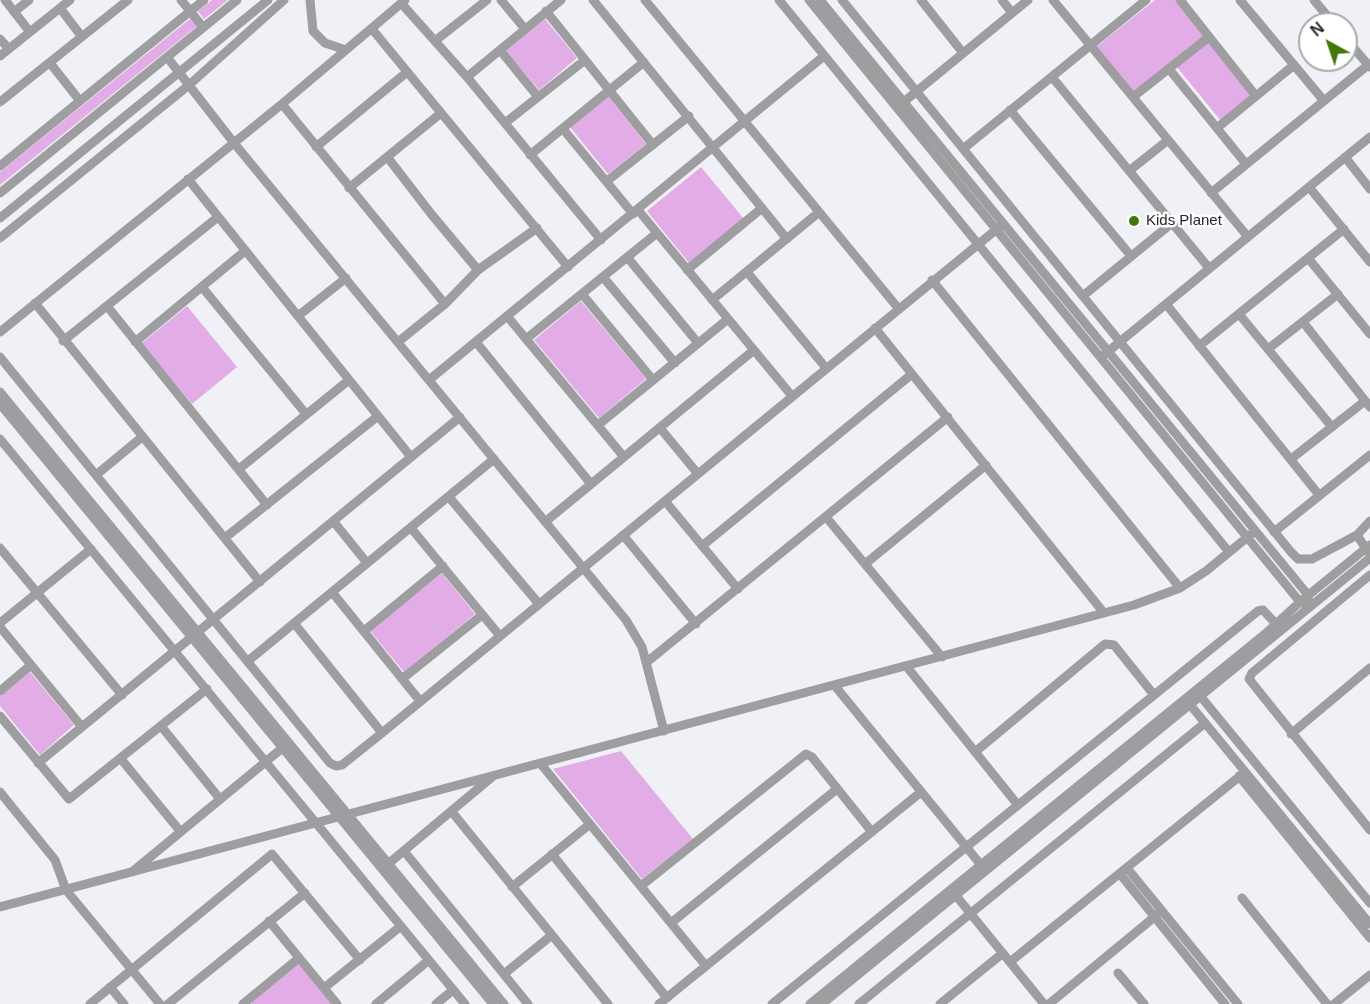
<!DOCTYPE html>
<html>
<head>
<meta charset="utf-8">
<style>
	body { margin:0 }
	#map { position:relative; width:1370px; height:1004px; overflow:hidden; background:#eff1f7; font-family:Arial,sans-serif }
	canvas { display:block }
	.north { position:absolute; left:1298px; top:12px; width:60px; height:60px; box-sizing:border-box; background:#fff; border:2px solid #a8a9a9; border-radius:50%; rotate:320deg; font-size:16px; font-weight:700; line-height:24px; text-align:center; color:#262729 }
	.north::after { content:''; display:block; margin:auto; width:21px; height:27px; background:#40780a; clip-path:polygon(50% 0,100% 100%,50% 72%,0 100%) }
</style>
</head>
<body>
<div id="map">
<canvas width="1370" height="1004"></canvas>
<div class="north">N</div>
</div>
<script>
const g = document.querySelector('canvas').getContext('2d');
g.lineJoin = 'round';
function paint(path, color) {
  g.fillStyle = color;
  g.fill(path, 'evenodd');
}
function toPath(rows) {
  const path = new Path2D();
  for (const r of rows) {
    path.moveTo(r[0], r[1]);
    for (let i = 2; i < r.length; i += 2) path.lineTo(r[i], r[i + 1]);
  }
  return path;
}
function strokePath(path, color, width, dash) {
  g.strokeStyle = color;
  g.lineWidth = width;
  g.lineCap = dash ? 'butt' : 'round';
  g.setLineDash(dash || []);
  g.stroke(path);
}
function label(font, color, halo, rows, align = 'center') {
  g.font = font + ' Arial,sans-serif';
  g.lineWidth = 5;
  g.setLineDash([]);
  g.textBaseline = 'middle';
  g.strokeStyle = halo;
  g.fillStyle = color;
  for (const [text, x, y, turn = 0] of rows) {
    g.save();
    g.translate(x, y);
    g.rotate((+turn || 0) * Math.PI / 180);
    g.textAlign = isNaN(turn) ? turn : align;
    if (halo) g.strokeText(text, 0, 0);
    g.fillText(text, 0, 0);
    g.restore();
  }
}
paint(toPath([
	[212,0,228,0,204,19,198,11],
	[1155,0,1175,0,1204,37,1134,93,1096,47],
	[191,18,197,26,0,185,0,172],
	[545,19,577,58,539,90,506,51],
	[1209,39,1254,94,1221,121,1176,66],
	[608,96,646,144,608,174,570,127],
	[701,167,744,219,689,263,647,211],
	[581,301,646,379,599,418,534,340],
	[187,306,237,367,192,404,142,343],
	[442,573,475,614,404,672,370,631],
	[30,672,74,725,40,755,0,706,0,696],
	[621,751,693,839,642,879,553,769],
	[299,964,332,1004,252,1004,251,1003]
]), '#e2ace7');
strokePath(toPath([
	[5,0,30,32],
	[181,0,203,27],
	[310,0,313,31,325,43,346,50],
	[501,0,525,29],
	[593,0,787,239],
	[645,0,898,308],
	[779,0,1229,552],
	[809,0,1300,602,1309,606],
	[820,0,1308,595,1309,606],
	[842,0,1291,552,1298,559,1312,559,1357,535],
	[921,0,963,53],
	[1002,0,1012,13],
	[1053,0,1248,237],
	[1180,0,1256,96],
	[1240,0,1324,101],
	[1314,0,1334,24],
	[401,3,467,77,601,240],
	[60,8,82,37],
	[546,11,653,145],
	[14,12,29,0],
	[372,29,568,267],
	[0,39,9,49],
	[1346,39,1370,67],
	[435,41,487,0],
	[500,50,538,97],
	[0,56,70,0],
	[167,57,234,143,626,620,642,647,664,731],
	[50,63,80,101],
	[1169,69,1246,164],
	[467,77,561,0],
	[1052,77,1209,268],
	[1133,97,1209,37],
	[0,102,128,0],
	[282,104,445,304],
	[900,105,1028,0],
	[1010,110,1131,256],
	[505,123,585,60],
	[1217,128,1294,65],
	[563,129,633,214],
	[316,147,407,72],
	[963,149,1146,0],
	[530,155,644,62],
	[1345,157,1370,189],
	[388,158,432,215,478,270],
	[0,166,204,0],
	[1129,171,1168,140],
	[188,179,411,457],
	[607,181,689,116],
	[1309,187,1370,262],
	[349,188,441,113],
	[0,193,237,0],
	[1211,193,1368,65],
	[638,210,792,396],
	[0,218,268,0],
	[0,238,189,85,284,0],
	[627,257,698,343],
	[1308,258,1370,334],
	[687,270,762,208],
	[747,272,826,368],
	[603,277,675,363],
	[932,280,1180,588],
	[202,287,306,414],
	[582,294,653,380],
	[1084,295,1172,223],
	[712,300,818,213],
	[35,303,260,582],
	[1166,304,1319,495],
	[107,306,267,505],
	[1239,314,1332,427],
	[298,316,346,278],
	[507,316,624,457],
	[1303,322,1370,407],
	[875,328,1104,613],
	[0,332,282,104,405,0],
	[526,339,657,233],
	[63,341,218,217],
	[135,342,245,251],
	[398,342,445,304,478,270,537,228],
	[476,342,591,484],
	[1199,346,1344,229],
	[1268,349,1338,294],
	[1105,354,1370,137],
	[0,357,330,763,336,766,342,765,382,733,1003,224],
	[429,380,824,56],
	[0,392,504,1004],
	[0,404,493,1004],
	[598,425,728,319],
	[660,428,698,474],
	[0,439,465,1004],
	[1291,459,1365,401],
	[239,469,349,380],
	[96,475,142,437],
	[449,497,539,604],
	[665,501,738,589],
	[826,517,942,657],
	[334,522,367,563],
	[545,522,754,350],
	[411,528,500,636],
	[1274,532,1370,455],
	[623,535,696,624],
	[226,537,378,416],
	[702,546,912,374],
	[0,548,122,695],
	[1368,552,1357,535,1370,521],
	[865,564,986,465],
	[1370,575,1252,673,1249,679,1370,830],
	[332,592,420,701],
	[0,623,91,549],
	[294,623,382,733],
	[0,627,82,727],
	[364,631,443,566],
	[248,661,494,459],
	[647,662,948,417],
	[907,667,1017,804],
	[402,679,482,615],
	[835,686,981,865],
	[0,691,31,665],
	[1197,692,1370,903],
	[1187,701,1370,924],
	[0,716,69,799,207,689],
	[161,726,220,799],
	[1291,734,1370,668],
	[975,752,1105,644,1114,645,1154,695],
	[121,759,180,831],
	[38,763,460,417],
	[540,763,706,966],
	[1239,776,1370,938],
	[0,792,55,860,66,890,160,1004],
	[452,812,608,1004],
	[404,851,528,1004],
	[552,854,667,998],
	[388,864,492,777],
	[1127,868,1238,1004],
	[132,872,286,745],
	[1120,874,1225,1004],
	[641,886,806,754,812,757,872,832],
	[512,887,590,824],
	[953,892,1044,1004],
	[1242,898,1327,1004],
	[0,907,1134,605,1180,588,1206,571,1255,531],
	[269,921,337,1004],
	[671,923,837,789],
	[1010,962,1245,772],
	[1118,973,1144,1004],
	[504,974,552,935],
	[110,987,124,1004],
	[324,988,401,926],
	[90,1004,272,854,360,960],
	[168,1004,305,893],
	[243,1004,299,958],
	[376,1004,429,960],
	[436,1004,453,990],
	[659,1004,921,792],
	[772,1004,1258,611,1263,610,1276,624],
	[810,1004,1265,634,1300,602,1370,545],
	[822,1004,1370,558],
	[859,1004,1205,723],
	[940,1004,1003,953],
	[1049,1004,1158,914],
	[1334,1004,1370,975]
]), '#9e9da0', 9);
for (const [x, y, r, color] of [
	[1134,221,6,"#40780a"]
]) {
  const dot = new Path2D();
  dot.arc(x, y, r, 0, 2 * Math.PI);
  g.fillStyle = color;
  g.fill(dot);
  strokePath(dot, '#fff', 2);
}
label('15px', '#262729', '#fff', [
	["Kids Planet",1146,221]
], 'left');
</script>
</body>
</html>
